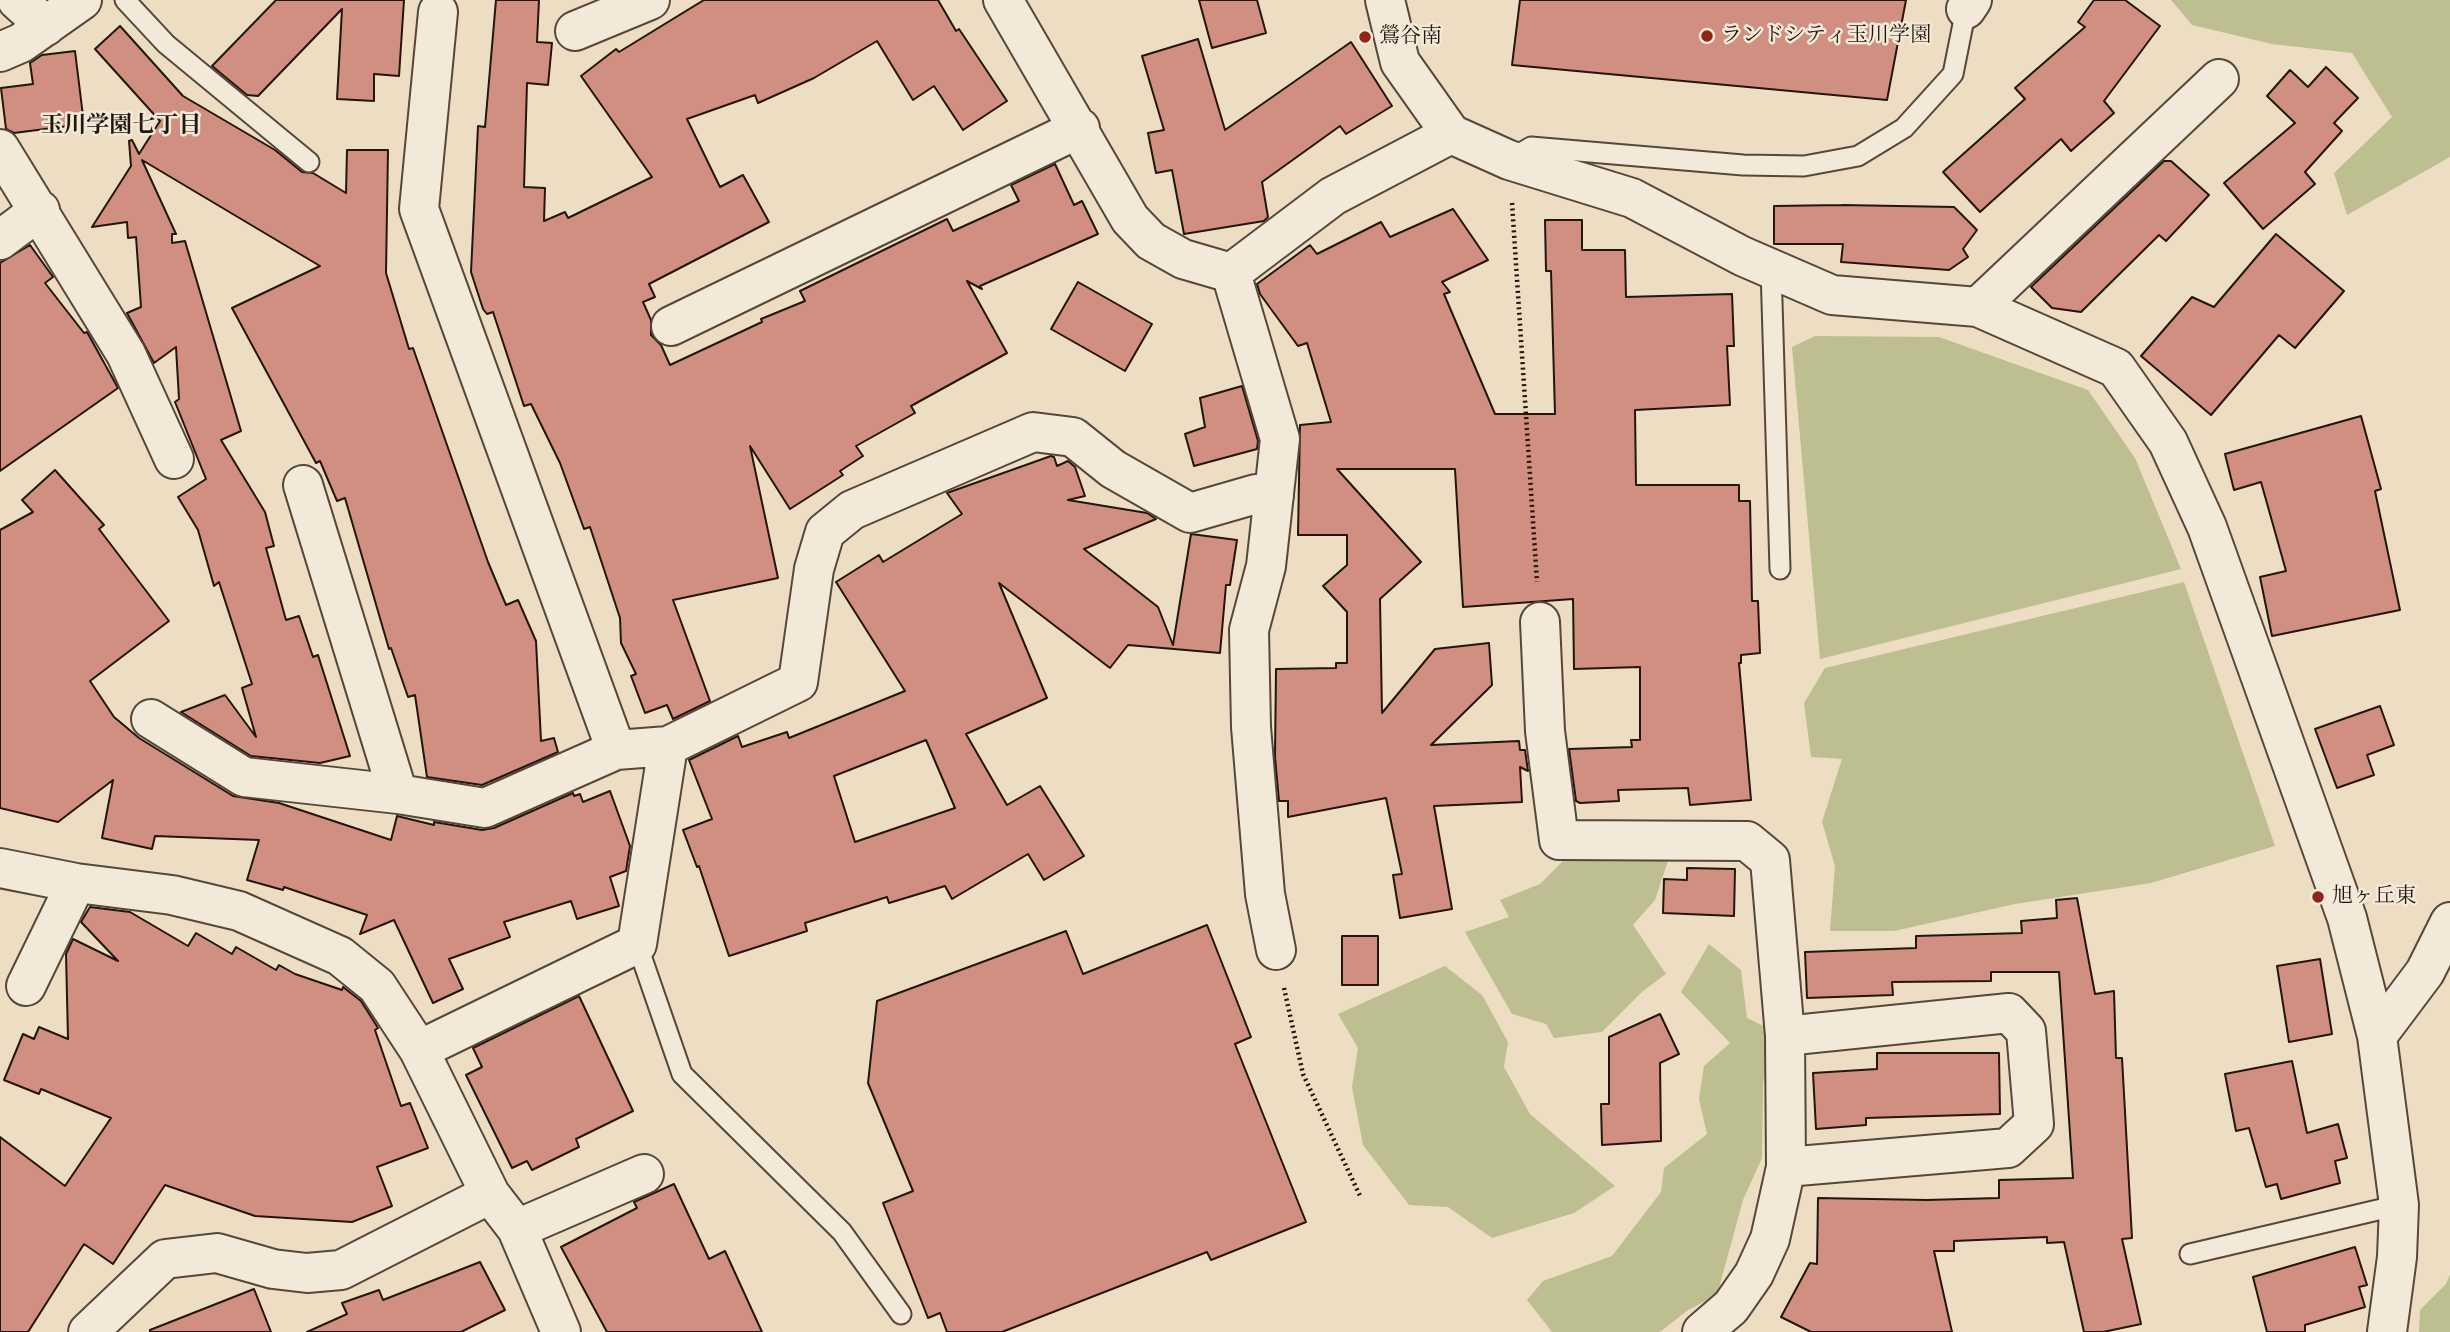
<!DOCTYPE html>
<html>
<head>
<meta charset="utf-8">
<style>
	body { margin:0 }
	canvas { display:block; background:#edddc3 }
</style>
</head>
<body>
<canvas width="2450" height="1332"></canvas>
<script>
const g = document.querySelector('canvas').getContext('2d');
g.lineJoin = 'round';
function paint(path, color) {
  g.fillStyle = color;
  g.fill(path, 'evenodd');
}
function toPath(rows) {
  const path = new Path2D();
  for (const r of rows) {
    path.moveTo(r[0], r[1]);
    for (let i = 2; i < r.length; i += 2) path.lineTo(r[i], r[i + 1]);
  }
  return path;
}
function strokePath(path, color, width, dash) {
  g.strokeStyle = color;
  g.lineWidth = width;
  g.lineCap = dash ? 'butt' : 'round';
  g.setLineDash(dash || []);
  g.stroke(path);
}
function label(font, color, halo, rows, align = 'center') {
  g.font = font + ' "IM FELL French Canon","Noto Serif JP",serif';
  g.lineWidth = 5;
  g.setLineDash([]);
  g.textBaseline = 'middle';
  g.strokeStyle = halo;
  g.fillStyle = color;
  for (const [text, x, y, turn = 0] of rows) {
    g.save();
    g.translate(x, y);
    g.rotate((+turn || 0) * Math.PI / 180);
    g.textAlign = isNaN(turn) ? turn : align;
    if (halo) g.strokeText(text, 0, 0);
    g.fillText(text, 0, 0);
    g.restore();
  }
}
paint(toPath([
	[2171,0,2450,0,2450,157,2347,215,2334,173,2392,117,2352,53,2272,44,2192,25],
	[1815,336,1939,337,2088,390,2135,458,2181,569,1820,659,1792,347],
	[2184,582,2275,846,2151,883,2015,904,1894,931,1830,931,1835,866,1822,822,1842,759,1811,757,1804,703,1825,668],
	[1563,861,1668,861,1655,900,1633,925,1666,974,1643,991,1602,1032,1554,1038,1546,1024,1512,1014,1465,932,1509,917,1500,900,1540,884],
	[1709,944,1741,970,1747,1018,1772,1030,1763,1084,1762,1158,1743,1200,1717,1295,1688,1310,1660,1332,1552,1332,1527,1300,1543,1281,1612,1256,1661,1192,1664,1168,1707,1134,1699,1099,1704,1066,1730,1043,1681,992],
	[1445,966,1482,995,1508,1042,1504,1067,1530,1114,1615,1186,1574,1213,1492,1238,1448,1207,1409,1205,1363,1145,1352,1087,1358,1048,1338,1014],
	[2450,1274,2450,1332,2419,1332,2420,1310,2446,1284]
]), '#bdbf90');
const building = toPath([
	[276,0,404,0,399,76,374,74,374,101,337,99,342,9,258,96,247,95,212,66,276,0],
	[496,0,539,0,537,42,552,43,548,85,527,83,524,187,545,188,544,221,565,212,568,218,652,177,581,76,616,49,619,52,704,0,938,0,956,31,959,29,1007,101,963,130,934,86,913,100,877,41,814,78,758,103,755,95,687,119,720,187,743,175,769,222,649,284,655,297,643,302,651,320,651,335,661,345,670,365,762,322,761,319,805,301,800,291,947,219,953,231,1019,201,1011,185,1055,164,1074,205,1082,201,1098,234,980,286,982,289,967,281,1007,353,911,406,915,413,856,446,863,456,840,471,843,475,790,509,750,446,778,578,673,600,710,701,673,719,667,705,645,713,631,676,636,674,621,643,620,618,590,527,584,529,560,463,531,404,524,406,493,312,487,314,483,309,471,272,478,126,485,127,496,0],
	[1199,0,1257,0,1266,33,1212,48,1199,0],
	[1520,0,1906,0,1887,100,1512,65,1520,0],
	[2094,0,2125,0,2160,26,2104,101,2114,113,2071,151,2061,139,1980,212,1943,172,2025,99,2015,88,2085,27,2078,22,2094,0],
	[120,26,183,96,275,150,302,172,313,173,346,193,347,150,388,150,386,273,409,349,413,348,488,562,506,605,518,600,536,641,541,741,554,738,558,752,482,785,427,777,415,695,408,697,391,648,389,649,345,498,337,501,320,461,316,463,232,308,320,266,142,160,176,234,172,234,172,243,185,241,241,431,221,440,265,512,274,546,266,548,286,620,299,616,313,657,318,655,350,756,320,763,251,756,181,712,225,695,256,737,242,688,252,684,219,582,214,586,198,530,178,497,206,479,175,402,179,399,176,347,154,363,127,313,141,307,136,237,128,238,127,222,92,227,131,166,129,141,132,140,139,154,160,121,95,49,120,26],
	[1198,39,1225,130,1351,42,1392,106,1346,134,1340,126,1262,182,1268,217,1264,221,1184,234,1172,170,1156,173,1148,133,1164,130,1142,56,1198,39],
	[75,51,84,124,14,133,6,129,1,88,33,84,30,63,42,55,75,51],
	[2326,67,2358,98,2334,123,2342,131,2305,172,2315,184,2263,229,2224,183,2295,123,2267,96,2290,70,2308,87,2326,67],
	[2164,161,2171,161,2209,195,2166,241,2159,235,2081,312,2052,308,2031,287,2164,161],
	[1842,205,1954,207,1977,230,1963,249,1968,257,1949,270,1841,262,1843,244,1774,244,1774,206,1842,205],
	[1453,209,1488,260,1442,282,1450,292,1444,294,1495,414,1555,414,1551,271,1546,271,1545,220,1582,220,1582,250,1625,250,1626,297,1732,294,1734,346,1727,346,1730,405,1635,410,1636,485,1739,485,1739,501,1750,501,1752,601,1758,601,1760,653,1741,655,1741,663,1739,663,1751,800,1690,805,1688,788,1618,790,1619,801,1580,803,1576,801,1569,749,1632,747,1631,740,1640,740,1640,667,1574,669,1573,599,1463,607,1455,469,1337,469,1421,562,1380,599,1382,713,1435,649,1489,643,1492,685,1431,745,1519,741,1520,750,1525,750,1528,771,1520,767,1522,802,1434,806,1452,909,1400,918,1393,875,1402,874,1386,798,1288,817,1288,801,1279,801,1275,757,1276,669,1336,668,1336,663,1347,663,1347,612,1323,586,1347,565,1347,535,1298,535,1300,425,1331,422,1307,343,1298,346,1260,294,1257,284,1310,245,1317,254,1381,222,1390,237,1453,209],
	[2276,234,2344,291,2295,348,2279,335,2211,415,2141,356,2192,297,2214,307,2276,234],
	[30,245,53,277,45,283,84,333,87,332,118,388,0,471,0,263,30,245],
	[1078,282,1152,324,1125,371,1051,329,1078,282],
	[1242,386,1258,441,1257,449,1194,466,1185,434,1205,427,1200,398,1242,386],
	[2361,416,2381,489,2375,491,2400,610,2272,636,2260,577,2286,571,2261,482,2234,490,2225,454,2361,416],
	[1051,456,1054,457,1057,466,1068,461,1075,467,1085,496,1068,500,1147,513,1156,519,1084,549,1158,607,1173,645,1191,534,1237,540,1230,585,1226,585,1220,653,1128,645,1110,668,999,583,1047,698,966,734,1007,805,1040,786,1084,856,1044,880,1028,854,952,899,945,886,889,903,887,897,805,923,807,931,729,956,699,866,697,867,683,830,712,819,689,760,738,736,742,747,787,732,789,738,905,691,836,582,879,555,883,562,962,514,947,493,1051,456],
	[926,740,955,808,855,842,834,776,926,740],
	[55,470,104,525,99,529,169,621,90,681,114,717,139,738,233,796,279,803,391,840,397,816,434,825,434,822,482,830,494,828,573,793,574,796,580,794,583,802,610,791,630,846,626,871,610,877,619,906,577,919,571,901,504,922,510,937,449,959,463,989,433,1003,394,920,360,934,367,915,284,887,283,890,247,880,259,840,155,836,152,849,102,838,113,780,58,822,0,808,0,530,33,512,22,500,55,470],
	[2380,706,2394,745,2367,755,2374,775,2337,788,2315,729,2380,706],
	[1687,868,1735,869,1734,916,1663,913,1664,879,1687,880,1687,868],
	[2077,898,2095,994,2114,991,2116,1058,2122,1058,2132,1238,2122,1239,2141,1324,2103,1332,2084,1332,2064,1242,2047,1243,2047,1237,1954,1241,1954,1251,1934,1251,1952,1332,1811,1332,1781,1317,1810,1263,1817,1264,1818,1198,1927,1200,1999,1198,1999,1180,2073,1178,2059,972,1991,972,1991,981,1892,982,1893,995,1807,998,1805,952,1916,948,1916,936,2022,933,2021,921,2057,918,2056,900,2077,898],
	[90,907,130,912,188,946,196,933,232,954,236,947,276,970,279,965,295,974,342,990,343,987,361,1001,378,1028,375,1030,401,1106,410,1103,428,1148,377,1167,392,1206,352,1222,255,1216,165,1185,113,1264,84,1244,28,1332,0,1332,0,1137,65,1186,111,1118,41,1089,39,1094,4,1080,23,1034,34,1039,39,1027,68,1039,66,954,73,939,118,961,81,922,90,907],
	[1207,925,1251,1037,1235,1044,1306,1222,1211,1260,1207,1252,1002,1332,947,1332,940,1313,928,1318,883,1203,913,1191,868,1083,877,1001,1066,931,1083,974,1207,925],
	[1342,936,1378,936,1378,985,1342,985,1342,936],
	[2320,959,2332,1034,2289,1042,2277,966,2320,959],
	[579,996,633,1111,576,1139,579,1147,532,1170,527,1161,512,1168,466,1075,482,1067,473,1048,579,996],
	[1660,1014,1679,1054,1660,1063,1661,1141,1602,1145,1601,1104,1609,1104,1609,1037,1660,1014],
	[1877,1053,1999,1053,2000,1114,1866,1118,1866,1125,1816,1129,1813,1073,1877,1069,1877,1053],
	[2292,1061,2307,1133,2338,1124,2347,1158,2335,1161,2340,1183,2281,1199,2277,1184,2266,1187,2249,1128,2236,1131,2225,1074,2292,1061],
	[674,1184,709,1259,725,1251,762,1332,607,1332,561,1247,637,1208,634,1202,674,1184],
	[2355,1247,2367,1285,2359,1287,2365,1307,2305,1325,2305,1332,2267,1332,2253,1277,2355,1247],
	[480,1262,505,1310,461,1332,307,1332,347,1314,342,1303,379,1290,383,1300,480,1262],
	[254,1289,271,1332,150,1332,150,1330,254,1289]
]);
paint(building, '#d08f81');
strokePath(building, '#24150d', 2);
const service = toPath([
	[125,0,166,44,309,162],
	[1511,159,1531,147,1743,165,1804,166,1858,156,1904,128,1953,74,1966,9],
	[1771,268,1780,569],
	[637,944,682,1074,842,1232,901,1314],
	[2190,1254,2399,1205]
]);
const minor = toPath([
	[17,0,46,26],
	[1003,0,1130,219,1151,241,1183,259,1231,273,1333,196,1451,134],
	[1385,0,1400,62,1451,134,1509,160,1632,198,1742,256,1832,295,1978,307,2116,368,2168,442,2207,527,2347,918,2377,1036,2399,1205,2397,1257,2387,1332],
	[1966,9,1972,0],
	[438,12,419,209,616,750,668,746,798,682,814,569,825,532,852,510,1033,432,1073,437,1113,469,1190,513,1256,494,1274,496],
	[575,31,650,0],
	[0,52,21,43,82,0],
	[0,149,126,354,174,459],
	[0,240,40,210],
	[1231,273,1280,439,1266,566,1249,630,1251,727,1265,894,1276,950],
	[1978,307,2219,79],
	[671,326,1080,128],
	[303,485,398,794],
	[1540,622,1545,731,1559,840,1747,841,1770,860,1785,1036,1786,1167,1770,1239,1754,1274,1731,1307,1702,1332],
	[151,719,244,777,398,794,485,808,616,750],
	[0,868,76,883,172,895,239,911,340,956,377,986,419,1050,490,1194,517,1229,561,1332],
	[26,986,76,883],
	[1785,1036,2009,1013,2026,1031,2034,1124,2008,1148,1786,1167],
	[2377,1036,2425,972,2450,922],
	[419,1050,637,944,668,746],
	[517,1229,644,1174],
	[88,1332,165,1259,217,1253,273,1269,307,1273,341,1270,490,1194]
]);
strokePath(service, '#56473a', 23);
strokePath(minor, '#56473a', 42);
strokePath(toPath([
	[1512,203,1537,582],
	[1284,988,1303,1074,1361,1198]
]), '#24150d', 4.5, [2, 3.5]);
strokePath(service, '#f3e9d8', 19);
strokePath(minor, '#f3e9d8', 38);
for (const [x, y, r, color] of [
	[1707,36,7,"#8f2418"],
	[1365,37,7,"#8f2418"],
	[2318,897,7,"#8f2418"]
]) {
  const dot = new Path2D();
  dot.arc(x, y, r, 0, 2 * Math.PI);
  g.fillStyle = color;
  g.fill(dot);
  strokePath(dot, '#f3e9d8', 2.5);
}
label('21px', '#24150d', '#f3e9d8', [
	["ランドシティ玉川学園",1721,36],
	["鶯谷南",1379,37],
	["旭ヶ丘東",2332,897]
], 'left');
label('bold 23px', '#24150d', '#f3e9d8', [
	["玉川学園七丁目",121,126]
]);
</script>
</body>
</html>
